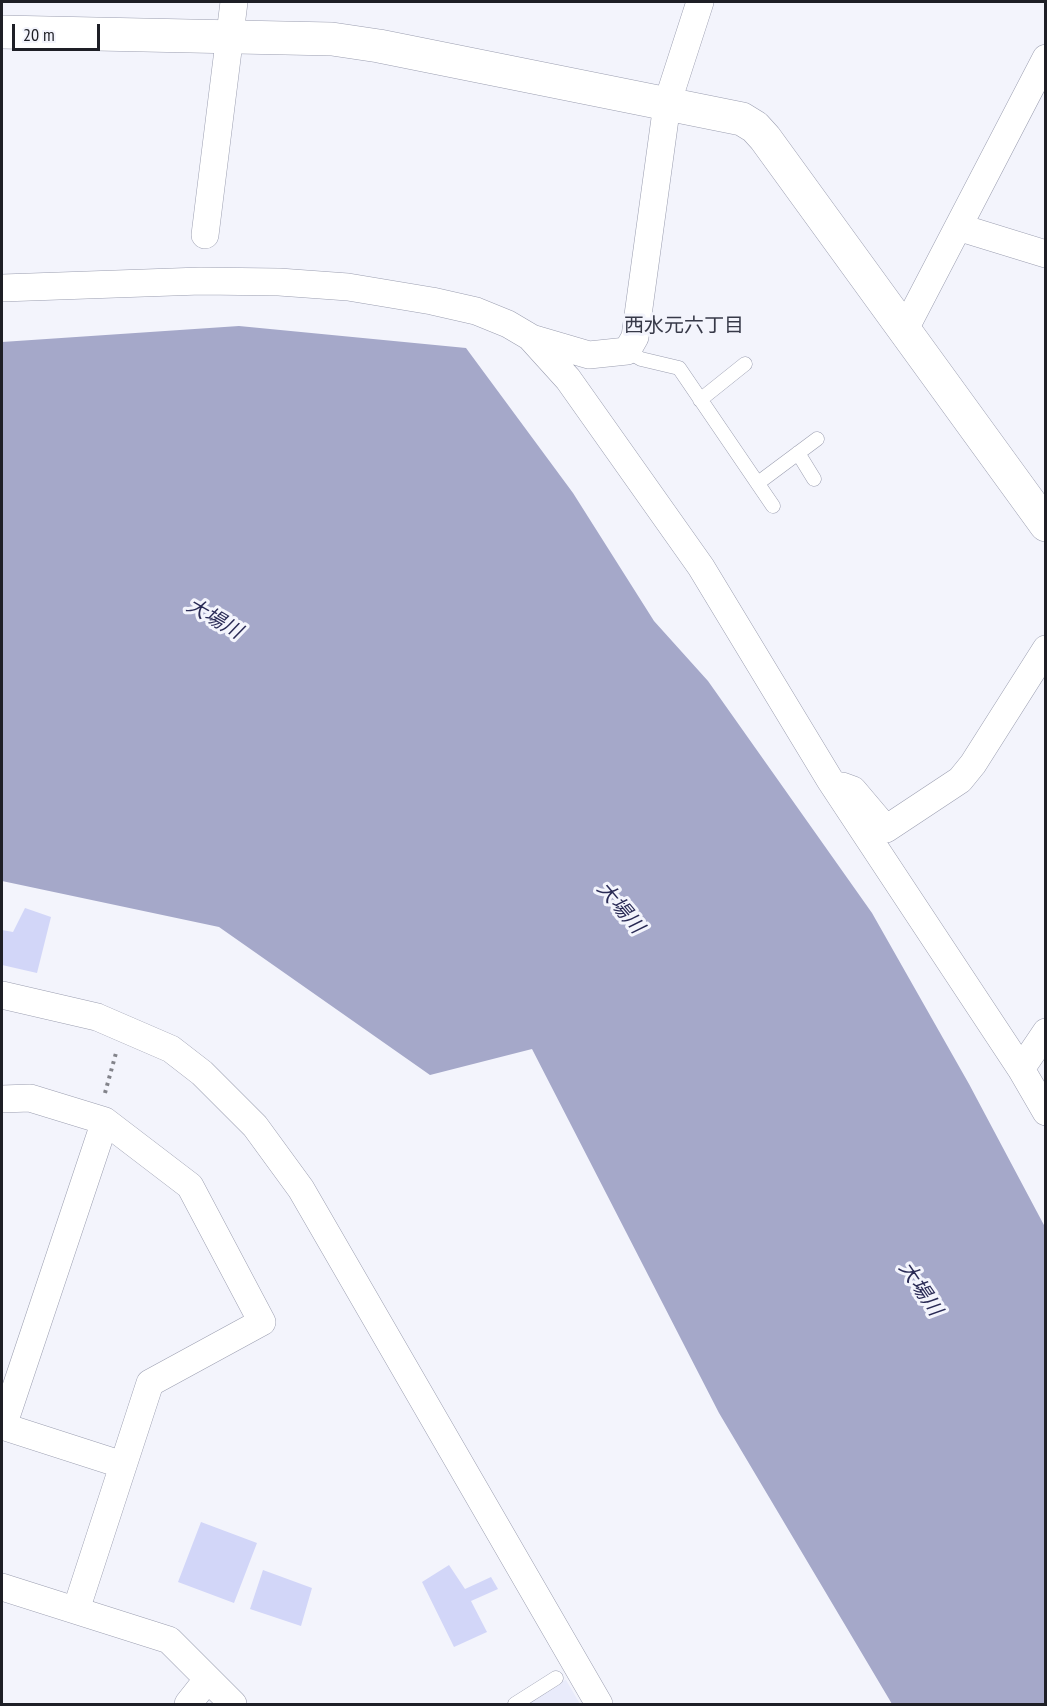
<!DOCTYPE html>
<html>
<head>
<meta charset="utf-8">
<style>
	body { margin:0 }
	#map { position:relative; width:1047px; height:1706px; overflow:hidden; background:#f3f4fc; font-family:"PT Sans Narrow",sans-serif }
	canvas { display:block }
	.frame { position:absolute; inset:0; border:3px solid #1e1f26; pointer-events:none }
	.scale { position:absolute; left:12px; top:24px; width:88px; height:27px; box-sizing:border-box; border:3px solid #1e1f26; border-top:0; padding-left:8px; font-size:18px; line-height:21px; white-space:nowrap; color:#1e1f26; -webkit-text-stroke:4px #f3f4fc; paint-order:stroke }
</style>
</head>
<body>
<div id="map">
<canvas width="1047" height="1706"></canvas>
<div class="frame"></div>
<div class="scale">20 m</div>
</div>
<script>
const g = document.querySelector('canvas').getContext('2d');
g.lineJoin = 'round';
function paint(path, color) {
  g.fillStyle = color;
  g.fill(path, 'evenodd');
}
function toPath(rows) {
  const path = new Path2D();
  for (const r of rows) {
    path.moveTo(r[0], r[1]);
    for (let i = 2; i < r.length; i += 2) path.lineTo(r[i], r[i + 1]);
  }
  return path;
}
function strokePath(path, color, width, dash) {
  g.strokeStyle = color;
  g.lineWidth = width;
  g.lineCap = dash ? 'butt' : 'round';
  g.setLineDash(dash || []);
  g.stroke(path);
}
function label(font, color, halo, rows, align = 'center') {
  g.font = font + ' "PT Sans Narrow","Noto Sans JP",sans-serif';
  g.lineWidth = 6;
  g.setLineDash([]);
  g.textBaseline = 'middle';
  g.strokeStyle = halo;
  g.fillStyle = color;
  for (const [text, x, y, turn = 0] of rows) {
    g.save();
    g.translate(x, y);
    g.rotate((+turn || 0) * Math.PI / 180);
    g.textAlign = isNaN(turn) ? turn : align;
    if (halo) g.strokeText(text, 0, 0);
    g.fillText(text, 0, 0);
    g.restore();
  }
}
paint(toPath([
	[566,1680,580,1704,528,1704,565,1680]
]), '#e9ebfb');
paint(toPath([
	[239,326,466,348,573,493,654,621,708,681,872,913,969,1084,1045,1227,1045,1704,892,1704,719,1413,532,1049,430,1075,219,927,2,881,2,342]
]), '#a5a8c9');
paint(toPath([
	[25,908,51,917,37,973,2,965,2,930,13,932],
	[201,1522,257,1543,234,1603,178,1582],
	[449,1565,465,1589,491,1577,498,1589,471,1601,487,1632,454,1647,422,1582],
	[263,1570,312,1588,301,1626,250,1609]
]), '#d2d6f8');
const lane = toPath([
	[627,351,641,359,679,368,773,506],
	[700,400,745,364],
	[798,453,814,479],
	[758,483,817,439],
	[515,1704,556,1678]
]);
const street = toPath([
	[958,227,1046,254],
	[205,235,234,2],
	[2,288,201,281,279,282,348,287,432,301,476,311,508,324,530,337,568,379,701,567,830,780,1021,1069,1046,1112],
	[905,329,1046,58],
	[531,338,589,355,627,351,635,337,667,104,700,2],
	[842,786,853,790,886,829,960,780,973,764,1046,649],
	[2,995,97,1017,171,1049,202,1073,255,1126,301,1189,599,1704],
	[1021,1069,1046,1032],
	[2,1099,30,1098,105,1121,190,1186,262,1322,150,1383,76,1610],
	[2,1426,123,1465],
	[3,1426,105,1121],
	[2,1587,169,1640,233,1704],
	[188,1704,207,1680]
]);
const secondary = toPath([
	[2,32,332,39,379,46,742,119,755,127,765,138,1046,525]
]);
strokePath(lane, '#9b9eb0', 15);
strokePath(street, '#9b9eb0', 28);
strokePath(secondary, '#9b9eb0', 34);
strokePath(toPath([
	[105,1093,116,1053]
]), '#82838a', 4, [3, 4.5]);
strokePath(lane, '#fff', 14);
strokePath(street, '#fff', 27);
strokePath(secondary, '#fff', 33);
label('20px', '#373948', '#f3f4fc', [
	["西水元六丁目",684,326]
]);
label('italic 20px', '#292a55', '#f3f4fc', [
	["大場川",214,619,30],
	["大場川",620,908,50],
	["大場川",920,1289,56]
]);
</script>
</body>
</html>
